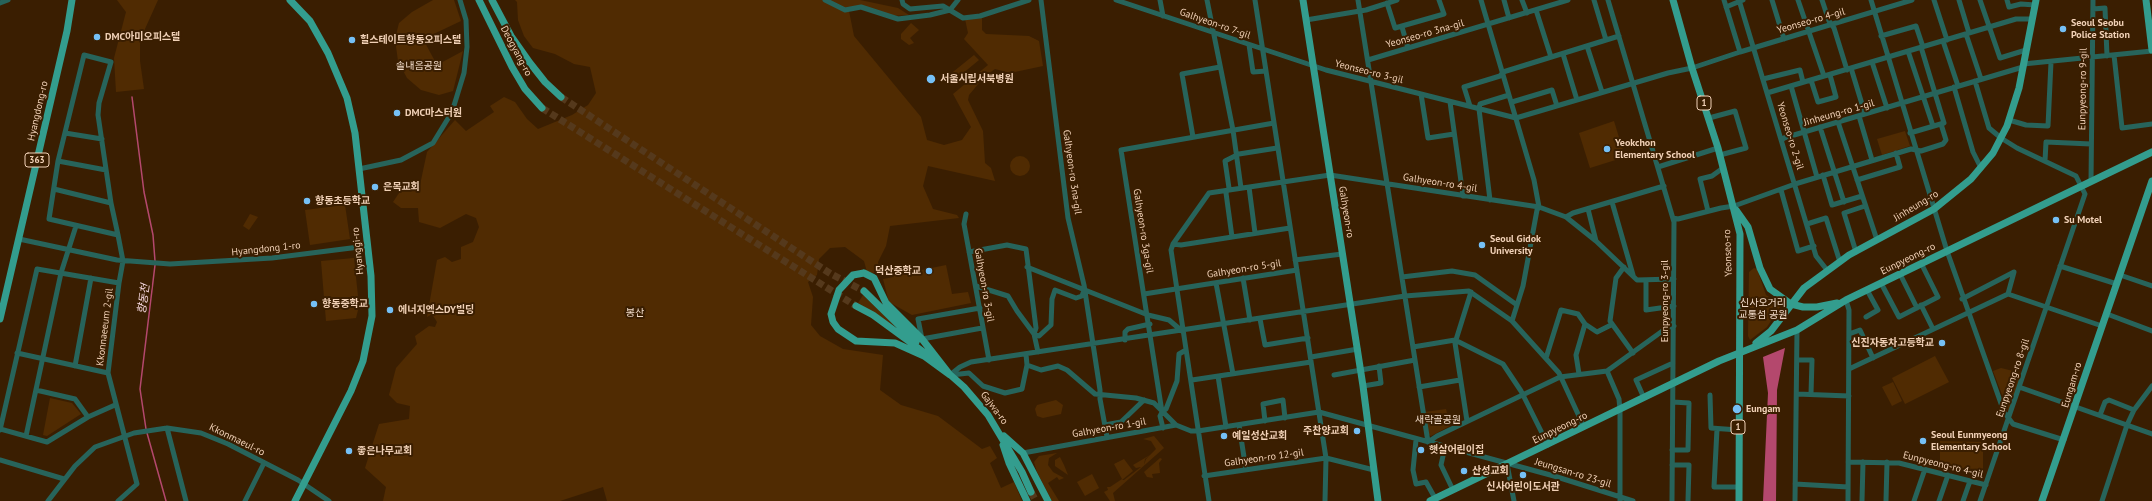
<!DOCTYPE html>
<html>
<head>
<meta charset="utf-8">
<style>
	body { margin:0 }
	canvas { display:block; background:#3a1e01 }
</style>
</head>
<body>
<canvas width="2152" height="501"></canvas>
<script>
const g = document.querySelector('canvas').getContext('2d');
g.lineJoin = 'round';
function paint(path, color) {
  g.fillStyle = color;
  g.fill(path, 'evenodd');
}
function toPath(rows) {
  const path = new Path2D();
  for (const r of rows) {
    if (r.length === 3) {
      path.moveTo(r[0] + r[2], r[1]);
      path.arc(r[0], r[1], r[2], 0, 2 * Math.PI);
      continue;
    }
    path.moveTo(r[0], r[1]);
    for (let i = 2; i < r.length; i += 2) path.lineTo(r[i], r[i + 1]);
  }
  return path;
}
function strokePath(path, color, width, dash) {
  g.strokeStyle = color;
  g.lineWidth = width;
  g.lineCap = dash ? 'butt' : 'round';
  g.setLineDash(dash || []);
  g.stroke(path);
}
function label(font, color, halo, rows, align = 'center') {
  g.font = font + ' "PT Sans","Noto Sans KR",sans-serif';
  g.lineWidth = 4;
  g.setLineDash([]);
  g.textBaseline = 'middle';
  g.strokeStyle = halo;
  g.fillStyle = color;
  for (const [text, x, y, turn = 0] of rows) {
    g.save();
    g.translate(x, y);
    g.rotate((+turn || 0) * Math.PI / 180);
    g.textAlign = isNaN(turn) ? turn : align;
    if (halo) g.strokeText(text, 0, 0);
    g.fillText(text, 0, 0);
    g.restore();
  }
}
paint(toPath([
	[117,0,158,0,140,40,140,61,144,89,116,92,114,58,126,12],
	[433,0,454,0,461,21,423,39,437,65,463,51,453,91,439,95,421,90,407,78,398,61,395,39,399,23,412,12],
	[515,0,860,0,898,8,909,15,891,16,860,5,849,11,854,36,921,117,927,140,944,145,962,140,971,127,953,94,988,65,964,39,968,33,965,19,982,18,982,30,986,34,1029,36,1039,41,1043,66,1010,73,995,69,984,77,969,95,968,100,983,131,985,163,991,168,995,181,928,166,923,186,933,209,957,215,959,218,890,226,886,246,878,262,879,270,873,273,867,272,864,261,845,247,830,248,819,259,817,275,808,282,813,297,811,325,820,336,843,349,883,355,880,390,901,405,938,416,982,449,990,446,997,458,990,463,1001,488,1014,482,1022,501,607,501,603,487,560,501,383,501,386,487,365,468,379,424,409,419,410,406,397,403,389,395,396,368,417,344,415,336,429,326,435,327,437,322,432,314,427,317,437,260,445,257,452,262,461,259,461,247,473,242,479,227,476,218,466,214,440,228,419,222,418,208,401,208,393,202,401,190,420,185,427,152,455,120,466,131,494,112,490,106,504,97,515,102,527,119,538,129,572,115,588,105,596,93,590,67,574,64,555,54,533,48,524,36,518,20,517,2],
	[911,23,919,30,910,38,914,43,909,45,901,39,901,34],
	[974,55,979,60,956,79,950,78,948,76],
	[1614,121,1625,157,1590,168,1579,133],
	[1905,131,1910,146,1882,155,1877,139],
	[1020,166,10],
	[345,205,350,239,310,245,305,210],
	[250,214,258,217,249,230,243,226],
	[354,258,359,306,356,318,326,321,321,261],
	[946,265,952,294,968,292,971,303,912,315,889,302,883,279,894,277,897,284,894,277,893,276],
	[1754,268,1757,269,1766,295,1778,303,1780,307,1767,327,1750,340,1748,336,1749,272],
	[863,295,884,315,896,327,858,303],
	[1935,356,1949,382,1905,404,1892,378],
	[2001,368,2021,373,2009,413,1993,371],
	[1893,382,1902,401,1892,406,1882,387],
	[50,398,72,403,81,414,47,436,43,435],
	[1056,400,1063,405,1061,414,1043,418,1037,416,1035,409,1037,405],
	[1446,409,1450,426,1431,436,1429,435,1425,412],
	[1154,436,1164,448,1113,493,1115,501,1110,501,1104,492,1108,490,1107,487,1110,487,1122,479,1114,464,1124,459,1133,471,1122,480,1124,480,1141,467,1136,468,1133,465,1150,455,1145,459,1144,465,1146,459,1156,449,1151,441,1143,439],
	[1940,441,1983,442,1983,469,1940,468],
	[1057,453,1049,458,1048,465,1053,472,1064,478,1059,480,1057,477,1048,483,1059,501,1052,501,1037,472,1034,462,1039,456],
	[1060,457,1064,465,1068,475,1055,466,1055,460],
	[1160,458,1162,459,1159,463,1160,473,1152,474,1153,478,1147,477,1144,472],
	[1092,474,1099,488,1085,496,1077,482]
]), '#502b02');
paint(toPath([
	[1785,348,1777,390,1776,501,1763,501,1768,393,1763,357]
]), '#b4486d');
strokePath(toPath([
	[132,97,144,192,153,235,155,261],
	[146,429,140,389,155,265],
	[147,433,166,501]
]), '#b4486d', 1.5);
strokePath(toPath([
	[561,97,831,274,864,291],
	[542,108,856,306],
	[1031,492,1036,501]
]), '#55391c', 7, [7, 3.5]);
strokePath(toPath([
	[825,0,845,10,861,7,898,19,930,15,950,10],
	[902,0,903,4,910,9,943,6,963,18,980,16,1029,0],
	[1041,0,1068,218,1084,285,1100,390,1100,399,1107,437],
	[1116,0,1326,70,1516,118,1668,73,1692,68,1740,52,1912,0],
	[1160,0,1163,16],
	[1207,0,1233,130,1241,188],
	[1255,0,1326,458,1325,501],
	[1358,0,1428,442],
	[1481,0,1534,180,1539,207],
	[1504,0,1509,18],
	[1522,0,1527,13],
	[1594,0,1606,40],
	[1608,0,1674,222,1672,501],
	[1724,0,1740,52],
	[1739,0,1816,256,1827,270],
	[1772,0,1784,39],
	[1798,0,1824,76],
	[1822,0,1829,21,1834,28,1847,70],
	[1871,0,1947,251,2004,412,2013,424,2064,440],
	[1934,0,1947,40],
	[1959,0,1969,33],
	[1980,0,2000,58,2026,50],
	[2007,0,2009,7,2021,4,2035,5],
	[0,3,8,0],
	[1387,3,1395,28,1444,14,1439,0],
	[1726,7,1743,0],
	[2093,9,2105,8,2107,56],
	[950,10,958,0],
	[1536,10,1551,57],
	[1306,20,1366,10,1397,0],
	[1402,27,1408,48],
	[1966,34,1981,79],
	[1881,36,1916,26,1923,47],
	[1943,41,1958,86],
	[1249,45,1253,72,1266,71],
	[1587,46,1602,92],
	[1908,51,1933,126],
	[1563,54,1577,100],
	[2114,55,2122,128,2152,124],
	[1368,60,1568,0],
	[1872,62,1887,108],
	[2023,64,2152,51],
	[1851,68,1865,114],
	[1763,79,1800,70,1803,82],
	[1811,80,1818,102,1836,97,1830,75],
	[1975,81,1989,128,2001,138,2017,148,2076,176,2085,194,1980,501],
	[1791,86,1817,177],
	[1954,87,1973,152,1981,168],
	[1767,93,2016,19,2032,19],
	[1421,94,1428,138,1454,134],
	[1450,102,1463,196],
	[1512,102,1552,90,1557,106],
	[1470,106,1464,87,1500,76,1503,72,1619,36],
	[1859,116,1872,160],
	[1709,118,1735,111,1746,148,1720,155],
	[2009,120,2026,125,2048,126,2051,62],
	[1838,122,1877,240],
	[1820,127,1844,202],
	[65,133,102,139],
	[1910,133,1944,123,1921,47],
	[1193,137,1182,74,1220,67],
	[1782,140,1784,138,2023,67],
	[58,161,106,170],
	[2045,161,2046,142,2091,144],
	[1658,167,1718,148],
	[359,169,401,160,433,143,452,112,464,73,467,47,466,20,460,0],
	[1823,175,1832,205,1862,196],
	[1857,180,1900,167,1896,153],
	[2091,182,2093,0],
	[1249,187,1255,233],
	[54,189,111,203],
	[1781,190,1798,251,1814,246],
	[1490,200,1479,109,1480,104,1509,95],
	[1612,202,1633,275],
	[1588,209,1596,241],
	[1708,211,1700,179,1712,176,1723,168],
	[966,214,964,224,989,360],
	[1566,217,1573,213,1664,186],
	[1673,218,1678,219,1721,208,1734,206,1795,184,1911,149,1921,151,1943,144,1946,140,1941,124],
	[1807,224,1826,218,1840,262],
	[118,235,49,219,58,161,84,55,111,62,99,103,98,115,111,203,118,235,123,261,119,283],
	[1232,237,1226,193,1229,188,1225,161,1239,154,1277,148],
	[19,239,117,260,170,264,272,258,367,246],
	[1173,244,1181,245,1290,228],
	[969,252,1007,245,1026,249,1036,328,1034,334,1039,336,1051,325,1052,299,1055,290,1076,298,1082,296,1084,290],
	[1856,252,1844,213,1865,206],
	[1295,260,1342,254],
	[2060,266,2117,284],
	[1027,267,1148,315,1169,320,1182,331],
	[1624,267,1616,278,1610,321,1633,353],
	[1900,274,1917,308],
	[2120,275,2152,286],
	[1402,277,1452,271,1475,275,1517,305],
	[1243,278,1250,320],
	[1646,280,1646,310,1674,306],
	[1216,283,1233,374],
	[1881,283,1899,317,1938,297,1921,263],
	[976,286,1008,296,1017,311,1034,334,1038,352],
	[1144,294,1297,270],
	[2008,294,2102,326],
	[1846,300,1849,310,1848,501],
	[1921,305,1933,329],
	[980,308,918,319,922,339,982,328],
	[2107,314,2152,331],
	[1866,317,1878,310,1867,290],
	[1260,319,1265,345,1308,338],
	[1512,321,1523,286,1537,210,1539,207],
	[1849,334,1860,330,1873,358],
	[1125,340,1125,332,1128,329,1150,324],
	[1413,347,1455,340,1503,364,1521,391,1548,445],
	[1186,350,1179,354,1177,381,1166,409,1162,412,1121,150,1274,123],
	[17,353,108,373],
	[1026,354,1027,365,1041,370,1058,366,1067,370,1095,394,1136,398,1154,403,1176,425],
	[1311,357,1358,349],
	[1546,358,1561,310,1578,314,1585,324,1597,332,1611,325],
	[1798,360,1812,360,1811,394],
	[75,366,91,278],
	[1849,369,2008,294,2014,272,1962,299],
	[1607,371,1619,399,1620,410,1620,501],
	[1579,374,1576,355,1585,324],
	[950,375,960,367,971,362,1405,296,1469,291,1512,321,1559,373,1584,427],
	[951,375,969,373,983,386,1005,393,1022,389,1027,365],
	[1334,375,1415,360],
	[1218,376,1226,427],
	[1192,380,1311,362],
	[1363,386,1381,383,1379,366],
	[1419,387,1460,380],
	[2019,387,2152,434],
	[36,390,75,399,88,417],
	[1797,394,1849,396],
	[1710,395,1711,428,1738,430],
	[1644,398,1636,380,1673,363],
	[1162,412,1160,416,1163,428],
	[2100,415,2105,402,2109,400,2134,410],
	[1265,421,1263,404,1283,400,1285,418],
	[1467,421,1455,343,1471,292],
	[1105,425,1121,422,1144,400],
	[1239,425,1246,470],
	[167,428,186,501],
	[0,429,47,442,88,417,115,405],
	[1717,429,1714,487,1739,487],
	[0,430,37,269,119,283,108,373,137,484,118,501],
	[26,436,61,273,76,226],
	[1416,440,1413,470,1416,484,1426,482,1435,498],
	[1428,442,1437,436,1560,377,1607,371,1668,327,1674,326],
	[1445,447,1441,465,1453,490],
	[1672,450,1688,450,1689,403,1673,402],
	[1023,453,1176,425,1191,431,1198,431,1319,412,1554,476,1633,501],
	[0,460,64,479],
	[1848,462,1899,463,1986,485],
	[1507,464,1514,501],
	[1672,465,1689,465,1688,501],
	[1204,476,1326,458,1374,470],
	[1795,484,1848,487],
	[48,501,75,466,95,447,134,433,167,428,201,433,228,444,298,480,329,501],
	[245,501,264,463],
	[1209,501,1171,250,1173,244,1209,193,1330,175,1539,207,1566,217,1596,241,1637,280,1674,279],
	[1795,501,1797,330],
	[1862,501,1863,462],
	[1886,501,1887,462],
	[1914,501,1925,469],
	[1939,501,1948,475],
	[1963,501,1970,481],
	[2102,501,2127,425,2134,410,2152,386]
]), '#27645b', 5);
strokePath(toPath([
	[290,0,310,21,328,53,347,98,355,133,371,276,372,316,363,361,351,391,295,501],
	[479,0,512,67,525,89,542,108],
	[492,0,511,36,530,63,545,82,561,97],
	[1303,0,1363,386,1378,501],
	[1673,0,1692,68,1718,148,1740,234,1739,501],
	[2146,0,2152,50],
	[1736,210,1748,227,1760,268,1770,289,1791,304,1803,307,1817,307,1837,303],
	[864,273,874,278,886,303,922,339,950,375,924,356,895,343,856,341,838,329,833,322,831,314,839,290,853,275,864,273],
	[864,291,916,342],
	[856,306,873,315,929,356],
	[0,319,67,31,72,0],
	[1756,343,1771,331,1804,288,1849,255,1934,209,1971,179,1993,153,2007,126,2019,88,2036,0],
	[947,372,964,387,988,415,1022,472,1031,492],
	[1004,436,1023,453,1048,501],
	[1003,445,1009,463,1027,501],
	[1430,501,1719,361,1797,330,1846,300,2152,152],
	[2042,501,2152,181]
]), '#339d8e', 7);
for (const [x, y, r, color] of [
	[2063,29,4,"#75c0f6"],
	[97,37,4,"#75c0f6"],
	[352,40,4,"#75c0f6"],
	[931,79,5,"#75c0f6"],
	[397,113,4,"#75c0f6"],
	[1607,149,4,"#75c0f6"],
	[375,187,4,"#75c0f6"],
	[307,201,4,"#75c0f6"],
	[2056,220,4,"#75c0f6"],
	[1482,245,4,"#75c0f6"],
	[929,271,4,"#75c0f6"],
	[314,304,4,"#75c0f6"],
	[390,310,4,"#75c0f6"],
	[1942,343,4,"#75c0f6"],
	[1737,409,5,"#75c0f6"],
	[1357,431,4,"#75c0f6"],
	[1224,436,4,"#75c0f6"],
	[1923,441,4,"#75c0f6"],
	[1421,450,4,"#75c0f6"],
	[349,451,4,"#75c0f6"],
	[1464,471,4,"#75c0f6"],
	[1523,475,4,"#75c0f6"]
]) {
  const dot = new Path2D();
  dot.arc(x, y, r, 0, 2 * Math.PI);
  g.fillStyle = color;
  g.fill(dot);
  strokePath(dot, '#3a1e01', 1.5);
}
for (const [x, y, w] of [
	[1704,103,14],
	[37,160,24],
	[1738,427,14]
]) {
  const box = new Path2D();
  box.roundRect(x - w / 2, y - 7, w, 14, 3);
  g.fillStyle = '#3a1e01';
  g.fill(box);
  strokePath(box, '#f1d1b7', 1);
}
label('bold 9px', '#f1d1b7', null, [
	["1",1704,103],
	["363",37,160],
	["1",1738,427]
]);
label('10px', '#f1d1b7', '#3a1e01', [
	["Yeonseo-ro 4-gil",1811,21,-16],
	["Galhyeon-ro 7-gil",1215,24,19],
	["Yeonseo-ro 3na-gil",1425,34,-16],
	["Deogyang-ro",516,51,62],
	["Yeonseo-ro 3-gil",1369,72,14],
	["Eunpyeong-ro 9-gil",2083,89,-89],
	["Hyangdong-ro",38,111,-77],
	["Jinheung-ro 1-gil",1839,113,-16],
	["Yeonseo-ro 2-gil",1790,136,73],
	["Galhyeon-ro 3na-gil",1072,172,82],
	["Galhyeon-ro 4-gil",1440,183,9],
	["Jinheung-ro",1916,206,-31],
	["Galhyeon-ro",1346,212,81],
	["Galhyeon-ro 3ga-gil",1143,231,81],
	["Hyangdong 1-ro",266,249,-6],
	["Hyanggi-ro",358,251,-96],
	["Yeonseo-ro",1728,253,-92],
	["Eunpyeong-ro",1908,259,-26],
	["Galhyeon-ro 5-gil",1244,269,-9],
	["Galhyeon-ro 3-gil",984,285,80],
	["Eunpyeong-ro 3-gil",1665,301,-90],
	["Kkonnaeeum 2-gil",105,327,-83],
	["Eunpyeong-ro 8-gil",2013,378,-71],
	["Eungam-ro",2072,385,-73],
	["Gajwa-ro",994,408,53],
	["Galhyeon-ro 1-gil",1109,428,-10],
	["Eunpyeong-ro",1560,428,-26],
	["Kkonmaeul-ro",237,440,26],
	["Galhyeon-ro 12-gil",1264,458,-8],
	["Eunpyeong-ro 4-gil",1943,465,14],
	["Jeungsan-ro 23-gil",1573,473,17]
]);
label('bold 10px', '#f1d1b7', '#3a1e01', [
	["Seoul Seobu",2071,23],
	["Police Station",2071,35],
	["DMC아미오피스텔",105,37],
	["힐스테이트향동오피스텔",360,40],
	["서울시립서북병원",940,79],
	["DMC마스터원",405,113],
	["Yeokchon",1615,143],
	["Elementary School",1615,155],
	["은목교회",383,187],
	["향동초등학교",315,201],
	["Su Motel",2064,220],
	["Seoul Gidok",1490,239],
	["University",1490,251],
	["덕산중학교",921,271,"right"],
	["향동중학교",322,304],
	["에너지엑스DY빌딩",398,310],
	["신진자동차고등학교",1934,343,"right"],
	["Eungam",1746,409],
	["주찬양교회",1349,431,"right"],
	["Seoul Eunmyeong",1931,435],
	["Elementary School",1931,447],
	["예일성산교회",1232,436],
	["햇살어린이집",1429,450],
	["좋은나무교회",357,451],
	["산성교회",1472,471],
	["신사어린이도서관",1523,487,"center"]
], 'left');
label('10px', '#f4decc', '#3a1e01', [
	["솔내음공원",419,66],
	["신사오거리",1763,303],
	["교통섬 공원",1763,315],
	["봉산",635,313],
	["새락골공원",1438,420]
]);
label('italic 11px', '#f5d7de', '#3a1e01', [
	["향동천",144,299,-82]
]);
</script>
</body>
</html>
